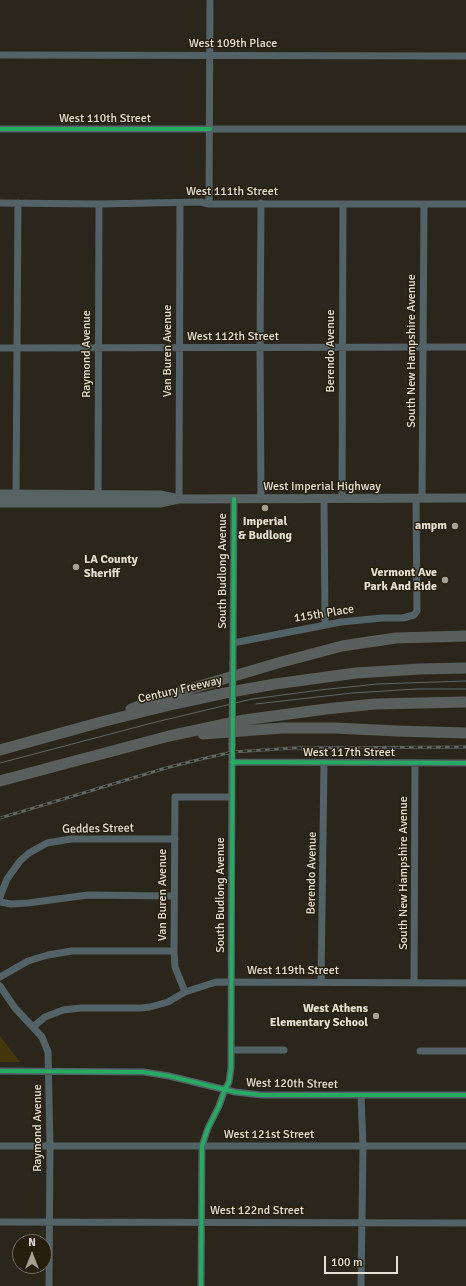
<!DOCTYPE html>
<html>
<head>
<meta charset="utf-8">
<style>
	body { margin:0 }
	#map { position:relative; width:466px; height:1286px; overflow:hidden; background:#2b261b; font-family:Signika,sans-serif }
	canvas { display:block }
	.north { position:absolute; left:12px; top:1234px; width:40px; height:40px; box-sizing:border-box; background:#271f0c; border:1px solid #736c5c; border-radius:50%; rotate:0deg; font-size:11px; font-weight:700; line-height:16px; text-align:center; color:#e5e0d4 }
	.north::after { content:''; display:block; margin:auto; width:14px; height:18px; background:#a49f93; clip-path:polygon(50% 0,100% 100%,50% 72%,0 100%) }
	.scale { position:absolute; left:324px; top:1256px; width:74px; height:18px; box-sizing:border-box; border:2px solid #e5e0d4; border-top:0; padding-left:5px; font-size:12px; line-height:14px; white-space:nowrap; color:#e5e0d4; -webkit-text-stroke:3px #271f0c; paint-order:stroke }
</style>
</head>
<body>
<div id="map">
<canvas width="466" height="1286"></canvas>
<div class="north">N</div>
<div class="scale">100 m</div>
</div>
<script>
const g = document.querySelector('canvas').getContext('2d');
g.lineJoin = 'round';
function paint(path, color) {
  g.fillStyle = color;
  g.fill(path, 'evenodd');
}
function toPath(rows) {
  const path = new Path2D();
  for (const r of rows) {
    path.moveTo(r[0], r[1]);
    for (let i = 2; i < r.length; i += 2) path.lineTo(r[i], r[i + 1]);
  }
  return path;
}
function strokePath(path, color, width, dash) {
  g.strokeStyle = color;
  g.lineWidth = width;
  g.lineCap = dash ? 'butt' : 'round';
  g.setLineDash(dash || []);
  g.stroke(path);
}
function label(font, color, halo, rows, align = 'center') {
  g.font = font + ' Signika,sans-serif';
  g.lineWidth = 3;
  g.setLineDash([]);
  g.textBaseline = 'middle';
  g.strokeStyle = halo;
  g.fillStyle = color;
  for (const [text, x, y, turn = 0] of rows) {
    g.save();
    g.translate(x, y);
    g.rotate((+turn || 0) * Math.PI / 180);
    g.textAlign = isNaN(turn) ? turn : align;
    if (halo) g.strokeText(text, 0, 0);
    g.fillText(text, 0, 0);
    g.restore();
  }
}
paint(toPath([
	[0,1036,20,1062,0,1062]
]), '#46360d');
strokePath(toPath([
	[0,55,466,56],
	[0,129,466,129],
	[0,203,99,204,201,202,209,204,465,204],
	[261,203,260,348,261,499],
	[209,204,210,0],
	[0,348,466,347],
	[98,498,99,204],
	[422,498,424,204],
	[16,499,18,203],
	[179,499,180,203],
	[324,499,325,624],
	[342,499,343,204],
	[233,643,341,622,382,618,403,618,414,615,417,611,416,498],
	[233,663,234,499],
	[232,762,466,763],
	[0,897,7,879,20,861,29,853,47,843,71,839,175,839],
	[0,902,11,904,28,903,88,895,174,896],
	[0,977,28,961,48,955,72,951,174,951],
	[321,982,324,763],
	[414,983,415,763],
	[0,986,15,1008,42,1037,48,1052,50,1146,49,1286],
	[185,992,175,967,174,951,175,797,232,797],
	[33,1027,45,1017,63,1010,81,1008,141,1008,150,1007,168,1002,185,992,216,982,466,983],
	[231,1050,284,1050],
	[420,1051,466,1051],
	[0,1071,144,1072,169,1076,235,1092,261,1095,466,1095],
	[361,1095,363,1146,361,1286],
	[0,1146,466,1146],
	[0,1222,466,1223],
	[201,1286,202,1146,208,1128,219,1106,225,1089,229,1082,231,1068,232,744]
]), '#536266', 7);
strokePath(toPath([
	[0,494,160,495,175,498],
	[0,503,160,503,179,499,466,498]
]), '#576262', 9);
strokePath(toPath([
	[131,709,159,698,278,663,342,646,396,638,466,636],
	[203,734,282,728,335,728,397,731,466,733],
	[0,750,105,721,174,704,225,693,275,684,356,673,420,669,466,668],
	[0,781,169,736,244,720,326,709,375,704,466,702]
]), '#5a5e5c', 11);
strokePath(toPath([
	[256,704,352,693,417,689,466,689],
	[0,763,152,723,252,699,320,690,377,684,466,681]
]), '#5f6767', 1);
const rail = toPath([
	[0,818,166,768,201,759,233,752,293,748,466,747]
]);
strokePath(rail, '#5f6767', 3);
strokePath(rail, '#271f0c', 1.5, [4.5]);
strokePath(toPath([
	[232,744,233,663]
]), '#536266', 7);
strokePath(toPath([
	[0,129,210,129],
	[232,762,466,763],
	[0,1071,144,1072,169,1076,235,1092,261,1095,466,1095],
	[201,1286,202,1146,208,1128,219,1106,225,1089,229,1082,231,1068,234,499]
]), '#26ab63', 4);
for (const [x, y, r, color] of [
	[265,508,4,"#a49f93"],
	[455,526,4,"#a49f93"],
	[76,567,4,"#a49f93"],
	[445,580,4,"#a49f93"],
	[376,1016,4,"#a49f93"]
]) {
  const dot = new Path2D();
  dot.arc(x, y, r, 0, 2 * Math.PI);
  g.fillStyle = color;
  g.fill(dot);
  strokePath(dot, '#271f0c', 1.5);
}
label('12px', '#e5e0d4', '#271f0c', [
	["West 109th Place",233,44],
	["West 110th Street",105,119],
	["West 111th Street",232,192],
	["West 112th Street",233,337],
	["Van Buren Avenue",168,351,-90],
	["Berendo Avenue",331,351,-90],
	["South New Hampshire Avenue",412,351,-90],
	["Raymond Avenue",87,354,-90],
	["West Imperial Highway",322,487],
	["South Budlong Avenue",223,571,-90],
	["115th Place",324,614,-9],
	["Century Freeway",180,690,-13],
	["West 117th Street",349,753],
	["Geddes Street",98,829,-1],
	["Berendo Avenue",312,873,-89],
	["South New Hampshire Avenue",404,873,-90],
	["Van Buren Avenue",163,895,-90],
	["South Budlong Avenue",221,895,-90],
	["West 119th Street",293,971],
	["West 120th Street",292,1084,1],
	["Raymond Avenue",38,1128,-90],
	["West 121st Street",269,1135],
	["West 122nd Street",257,1211]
]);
label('bold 12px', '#e5e0d4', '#271f0c', [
	["Imperial",265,522,"center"],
	["& Budlong",265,536,"center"],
	["ampm",447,526],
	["LA County",84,560,"left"],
	["Sheriff",84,574,"left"],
	["Vermont Ave",437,573],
	["Park And Ride",437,587],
	["West Athens",368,1009],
	["Elementary School",368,1023]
], 'right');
</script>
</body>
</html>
